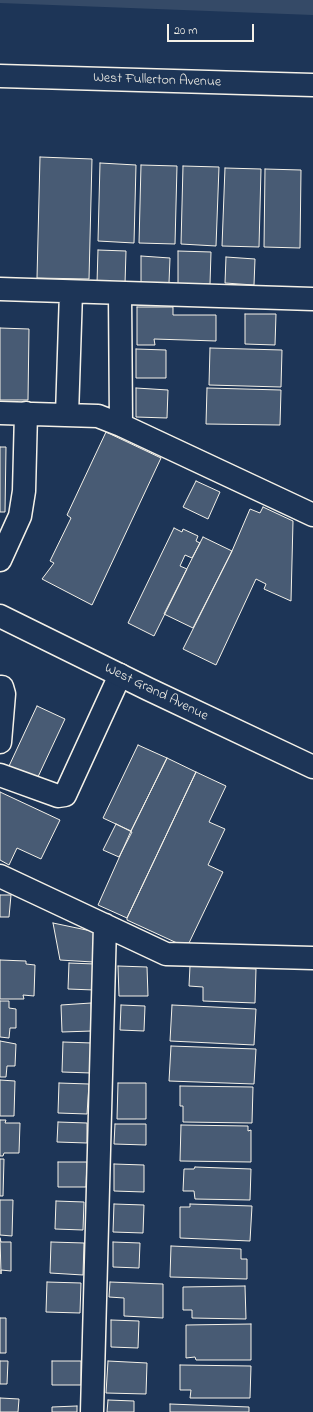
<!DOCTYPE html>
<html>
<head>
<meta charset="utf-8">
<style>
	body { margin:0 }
	#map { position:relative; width:313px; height:1412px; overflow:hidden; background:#1d3557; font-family:"Indie Flower",sans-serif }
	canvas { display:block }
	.scale { position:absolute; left:167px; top:24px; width:87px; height:18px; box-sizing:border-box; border:2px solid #f4f1e8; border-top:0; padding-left:5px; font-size:12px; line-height:14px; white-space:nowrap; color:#f4f1e8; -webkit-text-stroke:3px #1d3557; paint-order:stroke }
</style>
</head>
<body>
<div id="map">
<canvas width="313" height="1412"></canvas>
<div class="scale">20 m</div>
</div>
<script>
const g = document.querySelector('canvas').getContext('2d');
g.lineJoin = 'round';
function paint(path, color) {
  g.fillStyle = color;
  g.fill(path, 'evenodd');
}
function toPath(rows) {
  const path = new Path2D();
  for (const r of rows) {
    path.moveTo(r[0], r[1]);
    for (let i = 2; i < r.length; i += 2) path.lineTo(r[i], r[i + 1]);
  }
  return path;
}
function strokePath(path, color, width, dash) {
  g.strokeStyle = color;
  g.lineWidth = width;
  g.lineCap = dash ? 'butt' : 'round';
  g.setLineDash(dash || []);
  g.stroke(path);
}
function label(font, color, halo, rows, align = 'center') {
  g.font = font + ' "Indie Flower",sans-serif';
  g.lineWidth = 3.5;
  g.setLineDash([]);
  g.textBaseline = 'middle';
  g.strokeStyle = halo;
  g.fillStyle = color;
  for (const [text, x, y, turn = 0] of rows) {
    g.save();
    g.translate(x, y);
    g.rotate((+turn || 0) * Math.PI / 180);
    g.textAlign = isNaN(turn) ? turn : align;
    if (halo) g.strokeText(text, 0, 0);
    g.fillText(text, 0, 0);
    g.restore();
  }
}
paint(toPath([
	[0,0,313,0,313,15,0,3]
]), '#354a67');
const building = toPath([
	[40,157,92,159,89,279,37,278,40,157],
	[100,163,136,165,134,243,98,241,100,163],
	[141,165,177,166,175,244,139,243,141,165],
	[183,166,219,167,216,246,181,244,183,166],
	[225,168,261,169,259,247,222,246,225,168],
	[265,169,301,170,300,248,264,247,265,169],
	[98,250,126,251,125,284,97,283,98,250],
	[178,251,211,252,210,284,178,284,178,251],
	[141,256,170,258,169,283,141,283,141,256],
	[226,257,255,259,254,285,225,283,226,257],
	[137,307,173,307,173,315,216,315,216,341,154,339,155,345,137,345,137,307],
	[245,314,276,314,275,345,245,344,245,314],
	[0,328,29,329,28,400,0,400,0,328],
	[210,348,282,350,281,387,209,385,210,348],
	[136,349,166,350,166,378,136,378,136,349],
	[136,388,168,390,167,418,136,417,136,388],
	[207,388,281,390,280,425,206,424,207,388],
	[106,432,161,458,92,605,42,579,54,563,50,561,71,518,67,515,106,432],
	[0,447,6,447,5,512,0,512,0,447],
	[196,481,220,492,208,519,183,507,196,481],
	[263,507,293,521,291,601,264,589,266,584,256,579,216,665,183,649,232,551,250,509,260,513,263,507],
	[174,528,182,532,183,529,198,536,196,541,200,543,192,558,185,555,180,566,187,569,154,636,128,623,174,528],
	[203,537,232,551,193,628,164,614,203,537],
	[37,706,65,719,37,779,9,766,37,706],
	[138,745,167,758,131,831,103,818,138,745],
	[167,758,196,772,127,918,98,905,131,831,167,758],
	[196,772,226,786,209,822,225,829,208,865,223,872,189,943,177,943,127,920,127,918,196,772],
	[0,792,60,820,41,859,17,848,9,865,0,860,0,792],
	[116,824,132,832,119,857,103,850,116,824],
	[0,895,11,895,9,917,0,917,0,895],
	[53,923,96,932,93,962,60,960,53,923],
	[0,960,26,961,26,964,35,965,34,996,23,995,24,999,0,999,0,960],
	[69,963,95,964,94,990,68,989,69,963],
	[118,966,147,967,148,996,119,996,118,966],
	[190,966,256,969,255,1003,203,1001,203,987,189,986,190,966],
	[0,1001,9,1001,9,1008,16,1009,16,1028,10,1028,9,1038,0,1037,0,1001],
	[91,1003,92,1031,62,1032,61,1005,91,1003],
	[121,1005,145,1006,144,1031,120,1030,121,1005],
	[172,1005,256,1009,254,1045,170,1041,172,1005],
	[0,1041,16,1044,15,1066,7,1066,6,1077,0,1077,0,1041],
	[63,1042,92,1043,91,1073,62,1072,63,1042],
	[171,1046,256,1049,254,1084,169,1081,171,1046],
	[0,1080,15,1081,14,1116,0,1116,0,1080],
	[59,1083,89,1084,87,1114,58,1113,59,1083],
	[118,1083,146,1083,146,1119,117,1119,118,1083],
	[180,1086,253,1087,252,1123,183,1122,183,1106,180,1106,180,1086],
	[0,1120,6,1120,5,1123,20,1123,19,1153,4,1153,3,1156,0,1156,0,1120],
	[58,1122,87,1123,87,1143,57,1142,58,1122],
	[115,1124,146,1124,146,1145,114,1144,115,1124],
	[181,1125,248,1126,248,1131,251,1130,251,1162,180,1161,181,1125],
	[0,1159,4,1159,3,1196,0,1196,0,1159],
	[58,1162,87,1162,86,1187,58,1187,58,1162],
	[114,1164,144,1165,144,1192,114,1191,114,1164],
	[195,1167,251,1169,250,1200,195,1199,194,1191,183,1191,184,1169,194,1169,195,1167],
	[0,1200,13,1200,12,1236,0,1235,0,1200],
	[56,1201,84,1202,83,1230,55,1229,56,1201],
	[114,1204,144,1205,143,1233,113,1232,114,1204],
	[190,1204,252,1206,250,1241,180,1238,180,1207,190,1207,190,1204],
	[0,1238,1,1242,11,1242,11,1271,1,1270,1,1274,0,1238],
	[51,1242,84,1243,83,1275,50,1273,51,1242],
	[113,1242,140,1243,139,1268,113,1267,113,1242],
	[171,1246,241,1249,241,1259,247,1259,247,1279,170,1277,171,1246],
	[47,1282,81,1283,80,1313,46,1312,47,1282],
	[110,1282,163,1284,163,1318,124,1316,124,1298,109,1297,110,1282],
	[245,1286,246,1319,192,1318,192,1310,183,1310,183,1287,245,1286],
	[0,1318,6,1318,6,1353,0,1353,0,1318],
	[111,1320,139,1321,138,1348,111,1347,111,1320],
	[251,1324,251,1360,196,1360,195,1357,186,1358,186,1325,251,1324],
	[0,1361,8,1361,7,1384,0,1384,0,1361],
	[52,1361,81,1361,81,1385,52,1385,52,1361],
	[108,1361,147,1363,146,1394,106,1393,108,1361],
	[180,1365,251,1366,250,1398,190,1398,191,1390,180,1390,180,1365],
	[0,1398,19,1399,18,1412,0,1412,0,1398],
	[108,1400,134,1401,134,1412,107,1412,108,1400],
	[170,1404,249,1407,249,1412,170,1412,170,1404],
	[77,1406,77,1412,52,1412,52,1407,77,1406]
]);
paint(building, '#485b74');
strokePath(building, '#f4f1e8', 1);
const minor = toPath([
	[0,289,313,299],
	[120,293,121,425],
	[0,413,98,416,121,425,313,515],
	[67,415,71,292],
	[0,560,20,516,24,491,26,413],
	[0,687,2,687,4,694,0,742],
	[0,775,58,796,65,795,120,675],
	[0,876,166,954,313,958],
	[92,1412,105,925]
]);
const major = toPath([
	[0,76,313,85],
	[0,616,148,689,313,767]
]);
strokePath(minor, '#f4f1e8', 25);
strokePath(major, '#f4f1e8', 25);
strokePath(minor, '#1d3557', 22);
strokePath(major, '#1d3557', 22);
label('14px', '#f4f1e8', '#1d3557', [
	["West Fullerton Avenue",157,81,2],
	["West Grand Avenue",156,693,26]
]);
</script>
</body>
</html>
